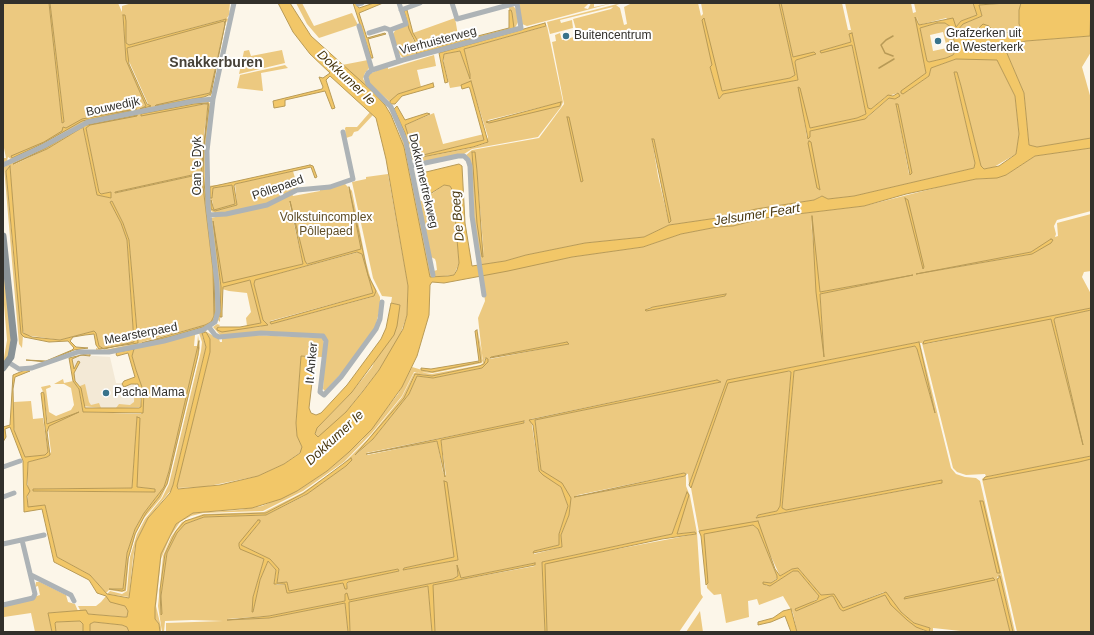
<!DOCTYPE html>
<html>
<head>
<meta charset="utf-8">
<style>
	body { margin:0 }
	#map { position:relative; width:1094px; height:635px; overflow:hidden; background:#fcf6e9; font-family:Helvetica,sans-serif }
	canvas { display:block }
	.frame { position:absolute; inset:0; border:4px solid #32302b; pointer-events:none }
</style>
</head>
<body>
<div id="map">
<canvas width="1094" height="635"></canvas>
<div class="frame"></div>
</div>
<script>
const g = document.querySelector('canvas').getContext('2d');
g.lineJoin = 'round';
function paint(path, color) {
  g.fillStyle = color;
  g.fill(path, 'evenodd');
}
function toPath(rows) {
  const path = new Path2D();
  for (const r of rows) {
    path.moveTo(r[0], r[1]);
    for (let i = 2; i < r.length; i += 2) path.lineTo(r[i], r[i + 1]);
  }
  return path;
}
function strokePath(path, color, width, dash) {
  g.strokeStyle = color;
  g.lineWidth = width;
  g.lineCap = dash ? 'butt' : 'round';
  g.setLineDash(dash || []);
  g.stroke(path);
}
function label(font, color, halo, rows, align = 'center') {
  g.font = font + ' Helvetica,sans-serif';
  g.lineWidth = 4;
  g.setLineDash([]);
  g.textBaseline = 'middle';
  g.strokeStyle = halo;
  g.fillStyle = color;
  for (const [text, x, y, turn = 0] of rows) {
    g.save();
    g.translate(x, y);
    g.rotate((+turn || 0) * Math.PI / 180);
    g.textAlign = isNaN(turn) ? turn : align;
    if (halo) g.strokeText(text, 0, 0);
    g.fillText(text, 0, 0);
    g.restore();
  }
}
paint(toPath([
	[81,355,110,357,116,383,123,383,122,384,135,384,139,408,85,408,80,386,75,381,71,359]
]), '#f3e9d6');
paint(toPath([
	[3,3,49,3,62,123,64,122,50,3,118,3,122,12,122,6,132,3,230,3,229,13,232,3,229,15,227,18,228,19,211,96,86,121,12,160,8,157,7,161,3,163,3,155,4,158,6,158,3,143],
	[123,15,126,21,126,43,129,45,225,19,227,23,213,87,209,96,155,106,210,93,225,22,222,21,127,48,128,59,149,106,140,109,146,106,126,60],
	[296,3,302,3,314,26,352,13,358,25,319,38,307,24],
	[519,3,589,3,584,8,588,9,591,3,594,3,594,7,613,3,527,26,522,24],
	[621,3,623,3,616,5,620,8,624,25,627,24,624,7,632,3,698,3,701,16,703,14,701,3,779,3,795,75,790,78,722,91,712,65,710,67,719,99,723,94,798,80,795,62,796,60,815,54,793,57,781,3,842,3,848,30,851,30,845,3,911,3,913,13,916,12,914,3,973,3,977,15,961,21,956,27,946,18,919,25,917,17,926,73,903,94,929,76,931,68,956,59,997,59,1015,96,1019,134,1016,154,994,167,984,169,981,166,961,86,957,72,954,72,975,163,974,168,854,196,828,199,821,196,814,200,756,209,724,217,669,225,644,237,585,243,526,255,505,261,480,265,474,216,473,186,465,156,472,150,539,138,564,104,552,42,556,41,555,35,560,33,562,40,574,37,573,35,577,33,573,19,611,9,613,7,560,20,561,23,572,20,573,28,550,34,547,22],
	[852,34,868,108,871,109,885,97,898,93,892,98,889,98,868,117,810,131,807,137,803,113,810,128,857,118,866,114,852,45,820,51,851,42,849,35],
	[896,104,898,104,911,174,909,174],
	[652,139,654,139,669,223,658,176],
	[473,151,477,171,484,257,472,153],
	[1006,3,1021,3,1020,30,996,35,989,26,978,27,974,34,967,39,958,36,957,31,963,24,982,16,979,5],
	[513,6,516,9,518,22,514,30,439,50,406,58,402,57,398,52,393,34,396,29,409,25,413,39,419,50,416,53,417,54,513,29,512,13,508,7],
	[455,18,459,41,423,50,421,48,413,33],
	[937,23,945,23,951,27,956,50,953,55,946,58,929,62,927,61,920,28],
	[943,32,947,48,933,51,930,35],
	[547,26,563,102,561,107,538,137,472,149,464,154,414,163,413,159,471,148,486,143,488,137,471,82,462,86,450,88,444,64,444,54,460,51,470,79,470,74,464,49],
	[558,103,561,105,487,123,488,120],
	[1090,36,1091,52,1082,67,1091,99,1091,138,1037,147,1029,145,1024,93,1006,51,1006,46,1026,41],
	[249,50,251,56,282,50,285,63,239,74,244,51],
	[434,55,436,66,417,70,421,87,398,94,390,102,369,83,368,76,369,74,388,66,388,69],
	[368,60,370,67,365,73,363,79,387,104,403,137,432,277,430,277,404,147,397,126,388,107,342,65],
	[285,65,288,68,261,73,263,91,237,88,240,75],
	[203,101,208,101,211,105,205,151,205,175,216,284,217,311,214,321,203,329,164,340,108,351,96,350,96,348,104,350,138,343,129,240,123,223,112,201,110,202,121,223,127,240,134,342,104,349,99,346,96,333,94,331,60,340,25,335,23,331,17,267,10,166,6,171,13,252,23,336,22,348,19,344,4,167,45,147,88,123],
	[206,103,209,105,204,146,203,174,214,270,215,317,212,322,206,326,169,337,142,342,205,325,211,322,214,316,213,270,202,178,200,175,197,175,116,193,115,192,201,173,204,134,208,105,207,104,141,114],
	[137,115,90,125,86,128,99,192,101,194,111,192,111,198,97,195,83,127,47,149,13,165,54,144,82,126],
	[370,112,373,115,358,131,354,132,352,136,346,138,345,128,346,127,357,127],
	[434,113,443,144,484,134,485,140,415,157,405,125],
	[1091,148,1091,211,1057,220,1054,226,1056,234,1055,237,1058,236,1057,223,1091,214,1091,271,1084,272,1082,277,1091,294,1091,308,923,342,924,344,931,343,1051,318,1083,445,1054,320,1055,318,1091,310,1091,456,985,477,984,480,1091,459,1091,632,1017,632,982,479,986,476,985,474,966,475,957,472,953,468,922,343,920,343,951,468,956,474,965,477,976,478,980,481,1015,632,1013,632,1000,576,998,576,997,578,1010,632,970,632,933,628,933,631,942,632,929,632,930,628,914,623,901,612,884,592,843,608,831,594,821,595,798,568,792,569,780,576,755,522,699,532,691,488,728,382,786,371,791,372,780,506,777,511,758,515,756,517,757,518,938,484,942,480,786,510,782,508,794,371,915,346,917,349,935,413,919,342,727,380,689,485,688,474,684,473,578,495,575,497,686,476,686,486,690,496,697,533,701,594,703,597,679,632,547,632,544,565,549,562,696,534,695,532,677,534,687,492,672,534,542,562,545,632,435,632,432,585,535,566,535,563,461,578,457,567,458,576,453,579,349,600,345,594,345,601,269,616,227,619,228,620,269,618,345,603,348,632,166,632,166,623,223,621,192,620,165,621,164,632,162,632,158,606,163,556,171,537,182,522,203,514,264,512,302,493,341,466,368,439,402,397,414,373,418,372,432,374,481,365,483,363,478,318,485,301,482,275,572,257,643,247,681,234,717,227,733,226,764,218,864,206,939,187,976,179,986,179,1006,175,1035,156],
	[811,220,820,292,913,275,820,294,824,357],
	[1052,241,1037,251,1027,255,917,274,1031,252],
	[726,294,725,296,646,311,648,308,653,307],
	[567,342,568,344,490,359,491,357],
	[485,358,488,359,488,362,482,368,433,378,417,376,409,394,373,439,356,455,404,398,414,375,419,374,432,376,479,366,484,364],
	[717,380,721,382,535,420,541,470,563,485,569,497,570,505,569,515,561,535,562,547,534,554,534,551,559,545,559,534,568,506,561,487,539,471,531,419],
	[525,421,524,423,441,440,446,476,443,472,437,441,367,455,366,453],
	[351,458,346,466,304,496,266,515,204,517,185,524,177,533,167,553,161,596,162,614,161,615,160,590,165,554,176,531,190,519,204,515,266,513,304,493],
	[446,481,458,560,404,570,404,568,454,557],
	[258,520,260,520,260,522,241,545,270,559,279,571,277,583,287,582,289,591,398,569,399,571,348,582,347,587,343,583,289,593,287,593,286,584,277,585,274,582,276,570,268,561,260,580,253,612,253,597,264,559,239,546],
	[293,171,298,189,267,204,226,213,215,213,211,211,208,186,226,184,210,187,212,198,213,188,232,185,235,204,214,210,212,200,211,209,215,211,237,205,235,184],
	[388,174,408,286,407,315,399,338,379,370,346,412,323,434,317,437,315,432,317,428,352,392,372,367,400,305,391,303,392,297,382,296,373,278,352,182,366,179,366,177],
	[344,183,348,187,351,195,360,243,349,187,352,191,366,262,371,280,380,297,380,308,375,328,348,366,325,391,323,389,325,357,323,335,220,335,213,327,217,324,220,325,217,329,260,327,266,323,263,320,254,284,255,280,359,252,362,254,373,293,270,321,271,324,372,297,375,293,369,279,362,249,311,263,305,263,289,202,303,264,225,284,222,282,213,221,221,287,220,322,218,320,211,218,267,206,292,194,293,196,320,191,320,189],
	[444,185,450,186,453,190,459,263,454,275,434,277,434,271,437,270,436,262,435,259,431,257,418,199,423,202,430,195],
	[3,257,11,337,10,353,3,364,7,340,3,293],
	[248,280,252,282,261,323,247,326,246,318,251,312,247,293,229,291,222,289,224,286],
	[205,331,219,339,220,342,222,342,222,338,253,335,322,338,325,342,322,357,301,356,296,423,297,436,302,447,302,451,284,464,258,476,204,487,176,488,210,352,210,339,206,332,202,335,206,347,172,489,148,518,136,542,133,558,129,597,107,594,110,591,122,594,127,591,130,557,137,534,145,519,162,498,169,484,201,351,202,342,199,333],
	[478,332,483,359,482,363,433,373,414,372,402,396,372,433,344,462,303,491,263,511,203,513,191,516,180,522,170,537,161,559,156,606,161,627,161,632,160,632,159,624,155,619,155,608,161,554,176,524,193,513,239,510,262,506,297,491,327,471,362,440,398,394,412,367,429,372,481,362],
	[193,334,195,335,194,346,197,346,198,335,200,348,168,483,161,498,144,518,136,533,129,557,126,591,122,592,109,590,106,593,90,575,57,557,45,505,28,508,28,462,47,457,51,452,44,394,41,387,50,385,51,387,46,389,49,412,56,416,71,410,74,405,71,388,64,384,54,384,63,379,64,383,73,381,79,389,83,412,141,414,144,393,136,370,132,356,134,349,116,354,116,356,117,351],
	[199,342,198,355,167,484,159,497,146,513,135,534,128,559,125,590,122,591,109,589,123,589,127,553,135,529,144,513,164,487,169,471],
	[137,418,137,487,155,489,155,492,34,491,33,489,132,488],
	[85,384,89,402,91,405,99,403,101,408,83,406,80,386],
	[135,384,139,387,141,407,116,408,119,404,130,405,134,402],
	[31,401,33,419,43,418,48,452,45,455,28,457,25,457,15,437,13,417,14,402],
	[753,525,758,529,777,576,777,578,771,583,763,582,767,586,776,582,793,571,798,571,819,596,819,598,796,611,831,596,833,596,841,610,885,595,907,620,926,632,797,632,793,613,783,596,759,605,757,599,748,601,749,617,726,623,721,594,714,595,707,588,703,535,705,533],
	[36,582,40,582,66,595,68,602,75,604,78,611,48,613,52,632,35,632,31,613,4,617,3,606,40,595,38,586,35,587],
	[428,586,432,632,350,632,349,602],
	[106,596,111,601,125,606,128,611,127,617,88,614,80,610,78,606,96,606,101,602],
	[700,611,703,632,686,632],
	[80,621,83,624,83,632,56,632,55,623,56,622],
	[94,622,122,625,127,627,129,632,90,632,90,624]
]), '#ecc980');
const water = toPath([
	[49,3,50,3,64,122,62,123,49,3],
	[278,3,290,3,311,36,372,91,385,105,391,115,404,147,430,277,448,276,454,275,457,270,459,263,453,191,450,186,444,185,430,194,424,196,420,175,422,173,459,164,462,166,465,223,472,266,505,261,526,255,585,243,644,237,669,225,724,217,756,209,814,200,822,196,828,199,854,196,974,168,975,163,954,72,957,72,961,86,981,166,984,169,999,166,1016,154,1019,134,1015,96,997,60,956,59,931,68,929,76,903,94,901,93,901,91,926,73,915,17,919,25,953,18,956,27,961,21,977,15,973,3,1006,3,979,5,982,16,963,24,957,31,958,36,967,39,983,24,989,26,996,35,1019,30,1021,28,1019,24,1019,10,1021,3,1091,3,1090,36,1026,41,1006,46,1006,51,1024,93,1029,145,1037,147,1091,138,1091,148,1035,156,1006,175,997,178,976,179,906,194,864,206,764,218,733,226,717,227,681,234,643,247,572,257,508,271,444,283,432,282,430,285,429,315,417,356,402,387,372,429,349,452,327,471,297,491,281,499,252,508,193,513,176,524,161,554,155,608,155,619,159,624,160,632,129,632,127,627,122,625,94,622,90,624,90,632,83,632,83,624,80,621,56,622,55,623,56,632,52,632,48,613,86,610,88,614,124,617,127,617,128,611,125,606,110,602,106,596,97,593,89,580,54,562,42,509,24,512,23,461,10,427,5,429,6,437,3,442,3,427,10,425,13,375,25,370,30,371,15,377,13,389,14,430,25,457,45,455,48,452,41,393,43,392,44,394,47,424,79,412,49,426,47,432,50,455,47,457,28,462,27,485,30,491,27,496,28,507,45,505,57,557,90,575,107,594,129,598,136,542,148,518,170,493,173,485,206,347,202,333,206,332,210,339,210,352,177,486,178,489,220,485,258,476,284,464,300,453,302,447,297,436,296,423,301,356,315,357,309,408,311,413,316,415,321,413,347,385,381,339,386,328,391,303,400,305,397,326,394,335,352,392,317,428,315,434,318,437,346,412,363,391,379,370,403,329,407,315,408,286,386,159,376,118,330,76,326,80,335,108,332,109,325,91,285,100,285,106,274,108,273,101,322,89,323,87,319,77,323,78,330,73,310,54,293,32,278,3],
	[937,23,945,23,951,27,956,50,953,55,946,58,929,62,927,61,920,28,937,23],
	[353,3,355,3,359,8,374,3,383,3,359,13,367,38,385,33,386,34,368,39,373,58,371,58,353,3],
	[779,3,781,3,793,57,814,52,816,54,796,60,795,62,798,80,723,94,719,99,710,67,712,65,702,20,704,18,722,91,790,78,795,75,779,3],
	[407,10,413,33,423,50,509,28,509,10,511,10,512,13,514,28,417,54,416,53,419,50,409,29,404,11,407,10],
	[123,15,125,15,126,21,126,43,129,45,226,19,211,94,204,97,155,106,156,105,210,93,225,24,224,21,127,48,129,64,147,104,151,106,140,109,146,106,126,60,123,15],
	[545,23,546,26,464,49,470,74,470,79,460,51,444,54,443,61,448,82,445,83,439,53,545,23],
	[852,33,868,108,871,109,888,95,893,96,898,93,900,96,895,99,889,98,865,119,810,131,810,137,808,139,798,87,800,88,810,128,857,118,866,114,852,45,821,53,820,51,851,42,849,34,852,33],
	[471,81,488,142,473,147,412,159,405,133,394,109,397,106,405,120,427,113,430,114,405,125,415,157,484,140,470,89,469,87,462,89,461,85,471,81],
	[433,83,434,87,402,96,395,104,390,104,390,101,398,94,433,83],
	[561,102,560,106,489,123,486,122,561,102],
	[208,103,209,107,204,146,203,174,214,270,215,317,214,320,206,326,169,337,142,343,205,325,211,322,214,316,213,270,202,178,200,175,197,175,115,193,115,192,201,173,208,104,204,104,141,116,141,114,194,104,208,103],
	[896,104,898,104,912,173,910,175,896,104],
	[136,109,136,110,82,121,44,143,12,158,11,156,44,142,62,131,63,127,66,128,82,119,136,109],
	[137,115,137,116,90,125,86,128,99,192,101,194,111,192,111,198,97,195,83,127,47,149,13,164,46,148,82,126,137,115],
	[567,117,569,117,583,181,581,182,567,117],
	[652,139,654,139,671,221,669,223,652,139],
	[809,141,811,142,820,190,817,188,808,143,809,141],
	[472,152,475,152,477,171,483,257,482,257,477,223,472,152],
	[310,165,313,166,317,177,315,178,311,167,235,184,234,186,237,205,215,211,211,209,211,200,214,210,235,204,232,185,213,188,212,198,210,198,210,187,310,165],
	[10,166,23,333,32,337,60,340,94,331,96,333,99,346,104,349,134,342,127,240,121,223,110,202,112,201,123,223,129,240,138,343,99,349,96,345,94,334,85,335,73,337,70,341,76,347,88,348,74,350,46,362,26,360,46,361,72,350,74,348,68,341,49,342,24,337,21,334,6,171,10,166],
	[349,187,368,275,376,291,374,296,271,324,270,322,373,293,362,254,357,252,255,280,254,284,263,320,268,325,222,332,217,330,217,328,219,327,240,327,261,323,250,280,223,287,222,311,222,317,220,317,221,287,213,221,223,283,303,264,290,201,305,261,307,264,311,263,361,249,349,187],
	[905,198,908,200,924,267,923,269,905,198],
	[812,216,820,292,913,275,820,294,824,357,816,292,812,216],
	[1051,239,1053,240,1051,243,1032,254,916,274,1031,252,1051,239],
	[726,294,725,296,646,311,645,310,653,307,726,294],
	[1091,308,1091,310,1055,318,1054,320,1083,445,1051,319,923,344,924,341,1091,308],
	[477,330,481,362,432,372,421,370,421,368,431,369,479,361,475,331,477,330],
	[199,341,198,355,167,484,159,497,146,513,135,534,128,559,125,590,122,591,109,589,123,589,127,553,135,529,144,513,164,487,169,471,199,341],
	[567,342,569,344,490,358,491,357,567,342],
	[919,342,935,413,917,349,915,346,794,371,782,508,786,510,942,480,942,483,756,518,758,515,777,511,780,506,791,372,789,371,728,383,691,488,689,485,727,380,919,342],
	[134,349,132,356,136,370,144,393,143,413,83,412,79,389,73,381,69,358,90,353,90,356,81,355,72,359,74,369,78,361,80,362,74,373,75,381,81,388,85,408,139,408,141,407,141,399,138,384,131,384,124,387,122,384,124,381,135,377,128,353,117,356,116,354,117,352,134,349],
	[486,358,488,359,488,362,482,368,433,378,417,376,409,394,373,439,355,455,404,398,415,374,432,376,479,366,484,364,486,358],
	[717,380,721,382,535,420,541,470,562,483,571,498,569,515,561,535,562,547,533,553,534,551,559,545,559,534,568,506,561,487,543,475,539,471,533,425,529,420,717,380],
	[137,417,140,418,137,487,155,489,155,492,33,491,33,489,132,488,137,417],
	[524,421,524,423,441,440,445,477,437,441,366,454,524,421],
	[1091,456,1091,459,1079,462,983,480,985,477,1091,456],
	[351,458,352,460,346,466,307,494,266,515,204,517,185,524,177,533,167,553,161,596,162,614,161,615,160,590,165,554,176,531,185,521,204,515,266,513,304,493,351,458],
	[686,474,685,476,574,497,684,473,686,474],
	[444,481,447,482,458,560,403,570,404,568,454,557,444,481],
	[687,492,689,495,677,534,695,532,696,534,662,539,545,564,547,632,545,632,542,562,672,534,687,492],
	[980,501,983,501,1000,573,997,573,980,501],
	[258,520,260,520,260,522,241,545,270,559,279,569,277,583,287,582,289,591,398,569,399,571,348,582,347,583,347,589,345,589,343,583,289,593,287,593,285,584,274,584,276,570,268,561,260,580,253,612,252,612,253,597,264,559,240,549,239,546,239,543,258,520],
	[758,521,775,569,780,576,792,569,798,568,821,595,834,594,843,608,886,592,901,612,914,623,930,628,929,632,916,627,907,620,891,605,885,595,843,611,840,609,833,596,831,596,796,611,795,609,817,600,819,596,798,571,793,571,770,586,763,584,763,582,771,583,777,579,777,576,758,529,753,525,704,534,708,583,706,585,701,536,699,531,758,521],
	[535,563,535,565,433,585,435,632,432,632,428,586,349,602,350,632,348,632,345,603,269,618,227,620,269,616,345,601,345,594,347,593,349,600,453,579,458,576,457,565,461,578,535,563],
	[999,576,1000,576,1013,632,1010,632,997,579,999,578,999,576],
	[993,578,995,580,904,599,905,597,993,578],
	[791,609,797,632,791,632,785,616,771,622,758,625,758,622,773,618,783,611,791,609]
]);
paint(water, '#f2c768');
strokePath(water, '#b89a56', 1);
strokePath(toPath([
	[893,36,886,40,881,45,885,53,893,56],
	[879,68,894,59]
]), '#b89a56', 1.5);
strokePath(toPath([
	[452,3,457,19,516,3],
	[358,4,362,3],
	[401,10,420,3],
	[359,26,372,70],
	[390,30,399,61],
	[369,33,385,28,390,30,406,24,399,3],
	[3,165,44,146,88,122,194,101,213,99],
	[411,166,458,156,464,156,468,160,470,166,472,216,484,295],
	[209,215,226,214,267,205,297,190,330,187,353,179,343,132],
	[433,275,406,142,391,107,368,84,366,77,368,73,372,70,403,60,521,28,517,3],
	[209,327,215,335,219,337,261,333,323,336,326,341,320,392,324,395,341,377,376,329,380,319,382,302],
	[8,362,19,369,32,368,78,352,109,352,164,341,203,330,215,322,218,311,217,284,208,206,207,151,213,99,234,3],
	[3,467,20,461],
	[3,497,14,493],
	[3,544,44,535],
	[31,575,71,595,74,601],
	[3,605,33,598,35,594,22,540]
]), '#adb3b6', 5);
strokePath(toPath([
	[3,236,14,340,11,357,3,368]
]), '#899296', 7);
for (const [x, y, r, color] of [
	[566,36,4,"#38738b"],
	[938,41,4,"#38738b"],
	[106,393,4,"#38738b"]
]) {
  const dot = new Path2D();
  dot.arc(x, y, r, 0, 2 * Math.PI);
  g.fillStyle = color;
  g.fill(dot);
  strokePath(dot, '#fff', 1.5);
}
label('12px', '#32302b', '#fff', [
	["Grafzerken uit",946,34],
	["de Westerkerk",946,48],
	["Buitencentrum",574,36],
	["Pacha Mama",114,393]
], 'left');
label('12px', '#32302b', '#fff', [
	["Vierhuisterweg",438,41,-15],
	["Bouwedijk",113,107,-12],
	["Oan 'e Dyk",198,166,-90],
	["Dokkumertrekweg",423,181,77],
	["Pôllepaed",278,188,-19],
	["Mearsterpaed",141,334,-11],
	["It Anker",312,363,-85]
]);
label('12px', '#604e27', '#fff', [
	["Volkstuincomplex",326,218],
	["Pôllepaed",326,232]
]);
label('italic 13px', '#4a3810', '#fff', [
	["Dokkumer Ie",346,78,43],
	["Jelsumer Feart",757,215,-9],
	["De Boeg",458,216,-95],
	["Dokkumer Ie",335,438,-43]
]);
label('bold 14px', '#464137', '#fff', [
	["Snakkerburen",216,63]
]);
</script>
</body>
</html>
